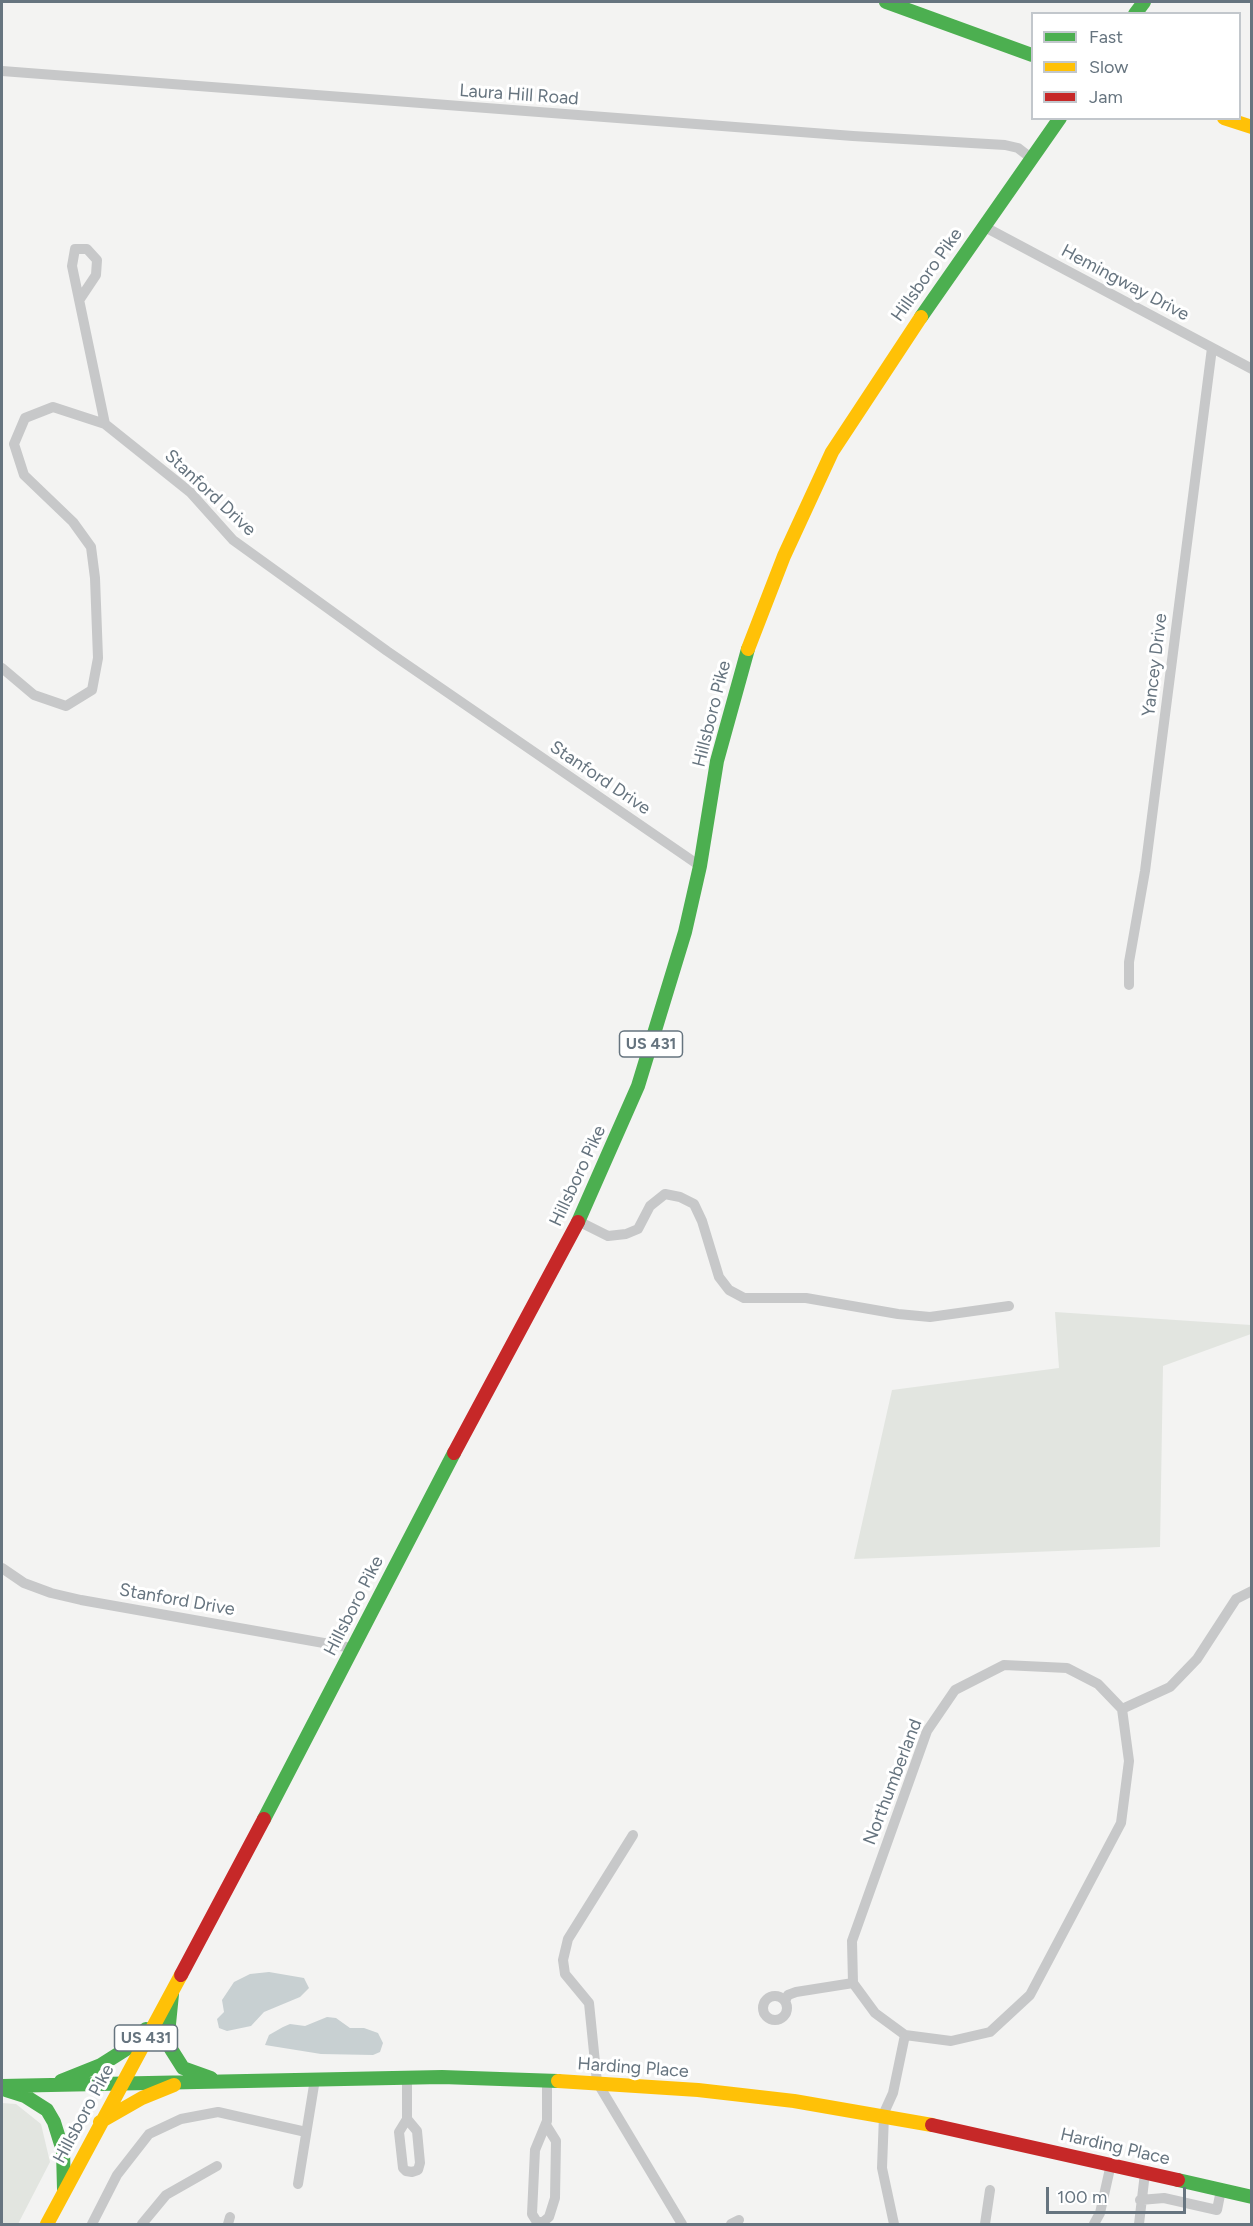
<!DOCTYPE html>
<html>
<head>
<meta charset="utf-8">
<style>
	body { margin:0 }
	#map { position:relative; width:1253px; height:2226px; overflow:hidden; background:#f3f3f2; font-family:Figtree,sans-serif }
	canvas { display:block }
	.frame { position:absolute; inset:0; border:3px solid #66747f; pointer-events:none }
	.legend { position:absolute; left:1031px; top:12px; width:210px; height:108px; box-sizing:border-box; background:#fff; border:2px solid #c2c7cc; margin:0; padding:8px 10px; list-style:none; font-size:18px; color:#66747f }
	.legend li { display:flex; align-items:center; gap:12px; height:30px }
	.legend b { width:30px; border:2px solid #c2c7cc }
	.scale { position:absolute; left:1046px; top:2187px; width:140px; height:27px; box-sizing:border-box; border:3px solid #66747f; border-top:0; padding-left:8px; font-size:18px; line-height:21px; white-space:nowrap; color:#66747f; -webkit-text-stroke:4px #fff; paint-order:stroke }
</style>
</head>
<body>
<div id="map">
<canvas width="1253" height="2226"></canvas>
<div class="frame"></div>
<ul class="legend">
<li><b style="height:8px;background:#4caf50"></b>Fast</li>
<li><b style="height:8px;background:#ffc107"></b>Slow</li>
<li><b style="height:8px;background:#c62828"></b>Jam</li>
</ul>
<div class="scale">100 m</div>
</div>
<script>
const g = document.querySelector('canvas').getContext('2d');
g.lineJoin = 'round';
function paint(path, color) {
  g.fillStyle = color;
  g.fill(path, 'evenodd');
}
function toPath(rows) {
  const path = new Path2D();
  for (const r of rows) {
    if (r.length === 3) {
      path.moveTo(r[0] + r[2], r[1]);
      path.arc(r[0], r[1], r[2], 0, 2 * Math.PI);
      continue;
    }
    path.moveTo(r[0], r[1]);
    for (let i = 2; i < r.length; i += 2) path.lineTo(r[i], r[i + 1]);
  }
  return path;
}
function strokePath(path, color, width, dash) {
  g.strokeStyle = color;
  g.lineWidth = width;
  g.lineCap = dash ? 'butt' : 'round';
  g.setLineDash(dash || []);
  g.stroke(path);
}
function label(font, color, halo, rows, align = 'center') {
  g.font = font + ' Figtree,sans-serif';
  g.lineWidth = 6;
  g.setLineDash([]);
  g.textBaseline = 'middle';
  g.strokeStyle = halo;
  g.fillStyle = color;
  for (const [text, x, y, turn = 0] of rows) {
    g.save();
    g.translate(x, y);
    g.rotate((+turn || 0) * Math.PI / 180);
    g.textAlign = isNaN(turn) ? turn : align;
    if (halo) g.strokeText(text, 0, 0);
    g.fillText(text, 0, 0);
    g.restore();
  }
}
paint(toPath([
	[1055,1312,1251,1325,1251,1334,1163,1366,1160,1547,854,1559,892,1390,1059,1368],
	[2,2103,16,2104,41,2124,50,2162,18,2224,2,2224]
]), '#e2e5e0');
paint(toPath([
	[269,1972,304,1978,309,1988,300,1997,264,2012,251,2026,227,2031,219,2028,217,2019,224,2012,222,2000,234,1982,250,1974],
	[327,2017,336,2018,350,2028,364,2028,378,2033,383,2043,380,2052,373,2055,321,2054,265,2045,269,2035,283,2027,290,2024,305,2026]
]), '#c8d0d2');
strokePath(toPath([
	[2,71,853,136,1005,145,1018,148,1031,158],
	[983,226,1252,369],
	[80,299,96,275,97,260,87,249,75,249,72,266,105,424],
	[2,668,34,695,66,706,92,690,98,658,95,578,91,547,73,522,24,475,14,444,25,418,53,407,105,424,190,492,233,540,387,651,700,866],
	[1129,985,1129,962,1145,871,1212,348],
	[578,1221,608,1236,626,1234,638,1229,650,1206,665,1194,680,1197,694,1204,702,1221,719,1277,729,1290,744,1298,806,1298,898,1314,930,1317,1009,1306],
	[2,1568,24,1583,51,1593,81,1600,352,1648],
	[1004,1665,1067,1668,1098,1684,1122,1709,1129,1761,1121,1823,1030,1995,990,2032,951,2041,905,2035,875,2013,853,1983,852,1941,927,1731,955,1690,1004,1665],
	[1122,1709,1170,1687,1197,1659,1236,1599,1252,1591],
	[633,1835,568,1939,563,1960,565,1974,589,2003,597,2082,682,2224],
	[775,2008,12],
	[785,2001,788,1995,796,1992,853,1983],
	[407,2077,407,2119,399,2132,403,2168,406,2171,412,2172,418,2170,420,2163,417,2131,407,2119],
	[883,2115,893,2093,905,2035],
	[884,2115,882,2168,894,2224],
	[546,2125,556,2141,555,2198,549,2217,543,2222,537,2222,532,2214,535,2150,547,2121,547,2081],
	[298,2184,315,2079],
	[1140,2200,1164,2198,1217,2210,1221,2190],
	[92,2224,117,2175,149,2134,181,2119,218,2112,306,2132],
	[142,2224,166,2195,217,2166],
	[228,2224,230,2217],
	[731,2224,739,2220],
	[985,2224,990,2190],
	[1094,2224,1100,2213,1111,2164],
	[1139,2224,1145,2173]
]), '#c7c8c9', 10);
strokePath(toPath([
	[886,2,1032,55],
	[1135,14,1144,2],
	[921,317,1060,118],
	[578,1222,638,1086,685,932,700,866,717,761,748,649],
	[264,1819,454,1453],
	[172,1994,169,2024,171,2049,183,2068,211,2078],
	[61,2081,101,2065,131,2046,146,2029],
	[2,2086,442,2077,558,2081],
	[6,2090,25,2096,47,2110,54,2122,63,2151,64,2189],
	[1178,2180,1252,2197]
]), '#4caf50', 14);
strokePath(toPath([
	[1224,118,1252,127],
	[748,649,784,556,832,452,921,317],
	[558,2081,698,2090,794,2101,932,2125],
	[100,2122,142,2098,174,2085],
	[47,2224,181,1975]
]), '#ffc107', 14);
strokePath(toPath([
	[454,1453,578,1222],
	[181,1975,264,1819],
	[932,2125,1178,2180]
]), '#c62828', 14);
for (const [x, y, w] of [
	[651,1044,63],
	[146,2038,63]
]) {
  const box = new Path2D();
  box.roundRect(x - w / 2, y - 13, w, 26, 4.5);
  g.fillStyle = '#fff';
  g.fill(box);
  strokePath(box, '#66747f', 1.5);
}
label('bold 16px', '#66747f', null, [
	["US 431",651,1044],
	["US 431",146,2038]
]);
label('18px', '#66747f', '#fff', [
	["Laura Hill Road",519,95,4],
	["Hillsboro Pike",927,275,-55],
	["Hemingway Drive",1125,283,28],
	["Stanford Drive",210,493,43],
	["Yancey Drive",1155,665,-83],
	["Hillsboro Pike",712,714,-76],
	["Stanford Drive",600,778,34],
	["Hillsboro Pike",578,1176,-65],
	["Stanford Drive",177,1600,10],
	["Hillsboro Pike",354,1606,-63],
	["Northumberland",893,1782,-69],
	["Harding Place",633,2068,4],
	["Hillsboro Pike",84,2114,-62],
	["Harding Place",1115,2147,13]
]);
</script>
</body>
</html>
